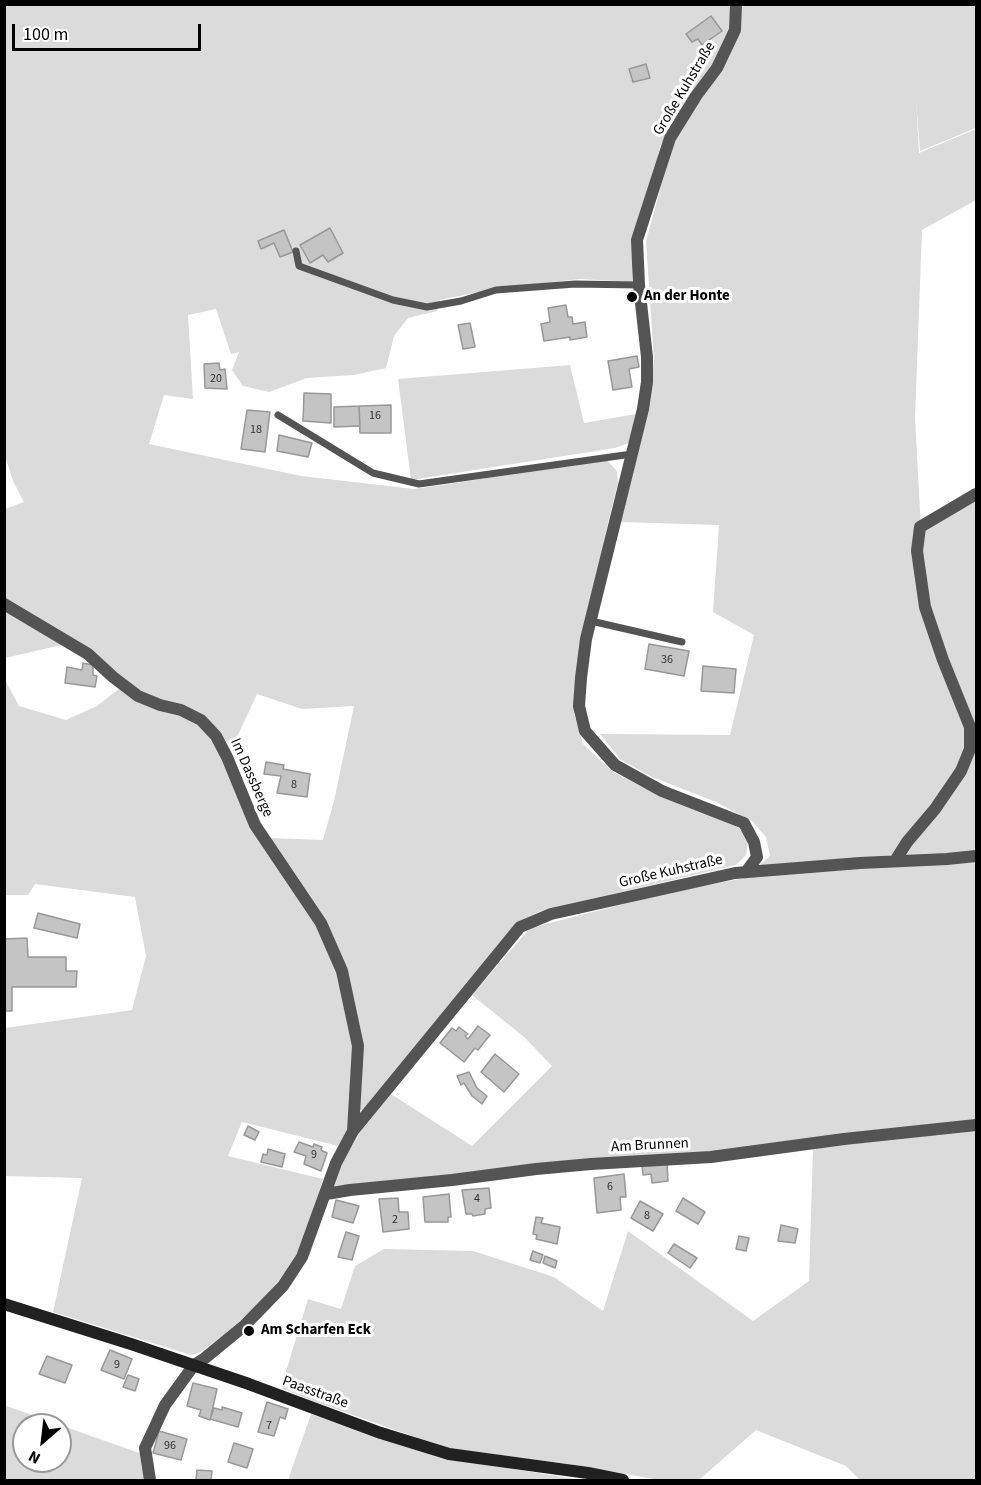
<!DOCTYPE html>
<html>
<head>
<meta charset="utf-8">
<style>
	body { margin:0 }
	#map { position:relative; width:981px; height:1485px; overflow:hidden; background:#fff; font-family:"Source Sans 3",sans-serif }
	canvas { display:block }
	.frame { position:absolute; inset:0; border:6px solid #000; pointer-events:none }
	.north { position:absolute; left:12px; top:1413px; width:60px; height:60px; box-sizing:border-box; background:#fff; border:2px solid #999; border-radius:50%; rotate:208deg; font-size:16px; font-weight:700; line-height:24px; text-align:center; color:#000 }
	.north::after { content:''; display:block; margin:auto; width:21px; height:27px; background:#000; clip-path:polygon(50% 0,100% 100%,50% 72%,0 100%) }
	.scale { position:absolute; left:12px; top:24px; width:189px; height:27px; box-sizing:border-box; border:3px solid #000; border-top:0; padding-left:8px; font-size:18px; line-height:21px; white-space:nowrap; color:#000; -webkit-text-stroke:4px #fff; paint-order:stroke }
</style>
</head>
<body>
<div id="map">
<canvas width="981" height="1485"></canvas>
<div class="frame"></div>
<div class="north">N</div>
<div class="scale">100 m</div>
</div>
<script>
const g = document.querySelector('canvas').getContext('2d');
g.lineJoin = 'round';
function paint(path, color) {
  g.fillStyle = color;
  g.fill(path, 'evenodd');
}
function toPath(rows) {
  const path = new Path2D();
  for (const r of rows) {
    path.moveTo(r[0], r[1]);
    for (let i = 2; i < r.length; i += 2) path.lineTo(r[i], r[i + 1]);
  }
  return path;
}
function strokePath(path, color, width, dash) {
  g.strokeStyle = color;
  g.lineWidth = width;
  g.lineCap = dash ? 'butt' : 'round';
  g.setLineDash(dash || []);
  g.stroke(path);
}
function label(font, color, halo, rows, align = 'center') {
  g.font = font + ' "Source Sans 3",sans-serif';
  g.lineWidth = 6;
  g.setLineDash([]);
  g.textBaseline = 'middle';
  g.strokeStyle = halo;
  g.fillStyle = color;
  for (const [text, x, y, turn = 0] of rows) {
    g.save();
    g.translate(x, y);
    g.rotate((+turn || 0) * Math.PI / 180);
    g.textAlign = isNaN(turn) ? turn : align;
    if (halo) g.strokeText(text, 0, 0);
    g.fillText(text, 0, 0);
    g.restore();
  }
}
paint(toPath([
	[5,5,976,5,976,128,920,151,916,100,919,153,976,129,976,200,922,230,915,418,921,529,976,500,976,1480,860,1480,846,1466,756,1430,699,1480,660,1480,568,1464,446,1448,313,1401,281,1388,308,1299,341,1309,355,1266,384,1249,473,1251,554,1277,603,1311,628,1231,753,1321,809,1281,813,1149,816,1150,812,1141,709,1153,332,1188,342,1163,361,1131,391,1094,472,1146,552,1066,524,1037,472,995,530,928,675,891,745,878,770,856,766,837,752,821,716,802,652,777,620,759,600,734,730,735,754,635,713,612,719,525,620,522,648,409,654,361,646,241,673,143,700,81,660,146,657,160,634,239,632,282,580,279,498,288,440,300,437,311,408,318,394,336,386,368,354,375,307,378,269,392,243,386,232,370,239,352,231,354,216,309,188,315,193,399,164,395,149,444,301,476,414,489,456,483,592,461,608,461,617,471,618,483,609,518,577,670,574,714,583,744,613,772,660,796,732,823,744,833,748,842,746,855,736,865,541,911,521,920,364,1111,358,1109,346,972,269,838,323,840,334,801,354,706,302,709,257,694,232,748,209,722,139,694,4,599,5,509,24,502,13,481,5,455],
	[570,365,584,423,636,414,629,443,615,448,411,480,398,379],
	[4,609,66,644,5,658],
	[4,678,19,706,66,720,97,706,120,688,192,720,211,735,222,753,224,765,255,832,317,924,337,970,355,1048,350,1119,346,1132,338,1146,242,1122,228,1156,323,1179,300,1252,289,1269,277,1283,250,1312,225,1334,199,1353,191,1355,53,1312,82,1178,5,1176,5,1028,132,1010,146,956,135,897,35,884,28,895,5,895],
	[4,1405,60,1425,24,1425,24,1461,60,1461,60,1425,142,1454,146,1480,5,1480],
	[311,1414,395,1443,452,1459,581,1480,288,1480]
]), '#dbdbdb');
const building = toPath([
	[711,16,722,31,702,45,698,39,692,42,686,34,711,16],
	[646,64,650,78,633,82,629,69,646,64],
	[330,228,343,253,328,262,323,255,310,263,300,245,330,228],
	[284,230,293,252,280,257,274,243,261,249,258,241,284,230],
	[566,305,568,317,572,317,573,324,585,322,587,337,570,340,570,337,544,341,541,324,550,322,548,308,566,305],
	[470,323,475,347,463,349,458,325,470,323],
	[637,356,639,367,629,369,632,387,613,390,608,361,637,356],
	[219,363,220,370,225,369,227,389,205,388,204,364,219,363],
	[304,393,331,394,331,423,303,421,304,393],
	[391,405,391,433,360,433,359,406,391,405],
	[359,406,360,426,334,427,334,407,359,406],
	[247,410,270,412,265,452,241,449,247,410],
	[279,435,312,443,308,457,277,451,279,435],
	[649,644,689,651,684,676,645,669,649,644],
	[83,663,93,665,93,675,97,676,95,687,65,683,67,667,82,670,83,663],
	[703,666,736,669,734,693,701,691,703,666],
	[266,762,284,765,283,769,310,774,307,797,277,793,281,776,264,774,266,762],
	[38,913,80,924,77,938,34,928,38,913],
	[27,938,28,957,66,957,66,971,77,971,76,987,12,987,12,1011,4,1011,4,939,27,938],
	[478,1026,490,1035,478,1050,475,1048,464,1062,440,1043,452,1028,456,1031,459,1027,468,1034,465,1036,468,1039,478,1026],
	[495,1054,519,1074,504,1092,481,1072,495,1054],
	[469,1072,477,1088,487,1096,482,1104,472,1096,464,1083,461,1085,457,1076,469,1072],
	[248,1126,259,1132,255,1140,244,1135,248,1126],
	[299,1142,313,1147,314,1144,322,1147,321,1150,327,1153,321,1171,304,1164,306,1156,294,1152,299,1142],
	[268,1149,285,1154,282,1167,261,1162,263,1154,267,1155,268,1149],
	[667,1163,668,1181,652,1183,651,1174,643,1175,642,1164,667,1163],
	[624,1174,626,1197,620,1197,621,1210,597,1213,594,1178,624,1174],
	[489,1188,491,1208,485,1209,485,1214,473,1216,472,1214,466,1214,462,1190,489,1188],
	[449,1194,451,1217,448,1217,448,1222,425,1222,423,1197,449,1194],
	[398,1198,399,1212,408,1212,409,1229,383,1232,379,1199,398,1198],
	[683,1198,705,1212,698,1224,676,1211,683,1198],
	[336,1200,359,1206,353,1223,332,1217,336,1200],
	[640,1201,663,1214,653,1231,631,1218,640,1201],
	[536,1217,543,1218,541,1223,560,1227,557,1244,536,1239,537,1235,533,1234,536,1217],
	[781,1225,798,1229,795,1243,778,1241,781,1225],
	[346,1232,359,1236,352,1260,338,1257,346,1232],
	[739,1236,749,1238,746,1251,736,1249,739,1236],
	[674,1244,697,1258,690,1268,668,1253,674,1244],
	[533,1251,543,1255,540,1263,530,1260,533,1251],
	[545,1256,557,1261,555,1268,543,1263,545,1256],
	[110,1350,132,1359,124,1379,101,1370,110,1350],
	[47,1356,72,1365,65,1383,39,1374,47,1356],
	[128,1375,139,1379,135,1391,123,1387,128,1375],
	[193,1383,217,1389,210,1420,199,1416,201,1410,187,1406,193,1383],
	[267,1402,288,1409,285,1419,280,1417,274,1436,258,1432,267,1402],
	[222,1407,242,1413,238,1427,210,1419,214,1408,222,1410,222,1407],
	[159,1431,187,1439,181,1460,153,1453,159,1431],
	[234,1443,253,1449,247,1468,228,1462,234,1443],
	[197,1470,212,1471,211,1480,196,1480,197,1470]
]);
paint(building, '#c4c4c4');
strokePath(building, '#989898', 1.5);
strokePath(toPath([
	[296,251,299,266,393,300,427,307,461,301,496,290,575,284,639,285],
	[278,415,373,473,419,484,632,454],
	[591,621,682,642]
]), '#545454', 7);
strokePath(toPath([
	[736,4,735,30,717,68,696,96,670,138,637,240,639,285,647,357,647,382,643,409,586,639,581,678,579,706,585,731,615,765,662,791,744,823,754,842,757,857,746,872],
	[4,604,88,654,113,677,138,696,160,705,181,710,201,720,216,736,227,757,255,825,321,923,342,971,358,1046,353,1131],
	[895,861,907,842,935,809,961,771,970,749,970,727,943,660,925,607,917,551,920,527,976,494],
	[326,1194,350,1190,452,1180,536,1169,591,1164,711,1157,844,1139,976,1125],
	[150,1480,145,1448,165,1405,194,1365,205,1358,244,1326,283,1286,302,1257,336,1163,353,1131,520,927,551,914,735,873,860,863,947,859,976,856]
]), '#545454', 12);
strokePath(toPath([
	[4,1304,131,1344,249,1384,381,1433,449,1454,588,1473,623,1480]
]), '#212121', 12);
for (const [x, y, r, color] of [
	[632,297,6,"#000"],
	[249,1331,6,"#000"]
]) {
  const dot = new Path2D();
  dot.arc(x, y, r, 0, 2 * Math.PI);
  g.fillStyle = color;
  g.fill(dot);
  strokePath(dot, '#fff', 2);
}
label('12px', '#313131', null, [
	["20",216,379],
	["16",375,416],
	["18",256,430],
	["36",667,660],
	["8",294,785],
	["9",314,1155],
	["6",610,1187],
	["4",477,1199],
	["8",647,1216],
	["2",395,1220],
	["9",117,1365],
	["7",269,1426],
	["96",170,1446]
]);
label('15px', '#000', '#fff', [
	["Große Kuhstraße",685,89,-59],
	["Im Dassberge",251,778,66],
	["Große Kuhstraße",671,872,-13],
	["Am Brunnen",650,1146,-3],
	["Paasstraße",315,1393,20]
]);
label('bold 15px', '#000', '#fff', [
	["An der Honte",644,297],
	["Am Scharfen Eck",261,1331]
], 'left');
</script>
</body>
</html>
